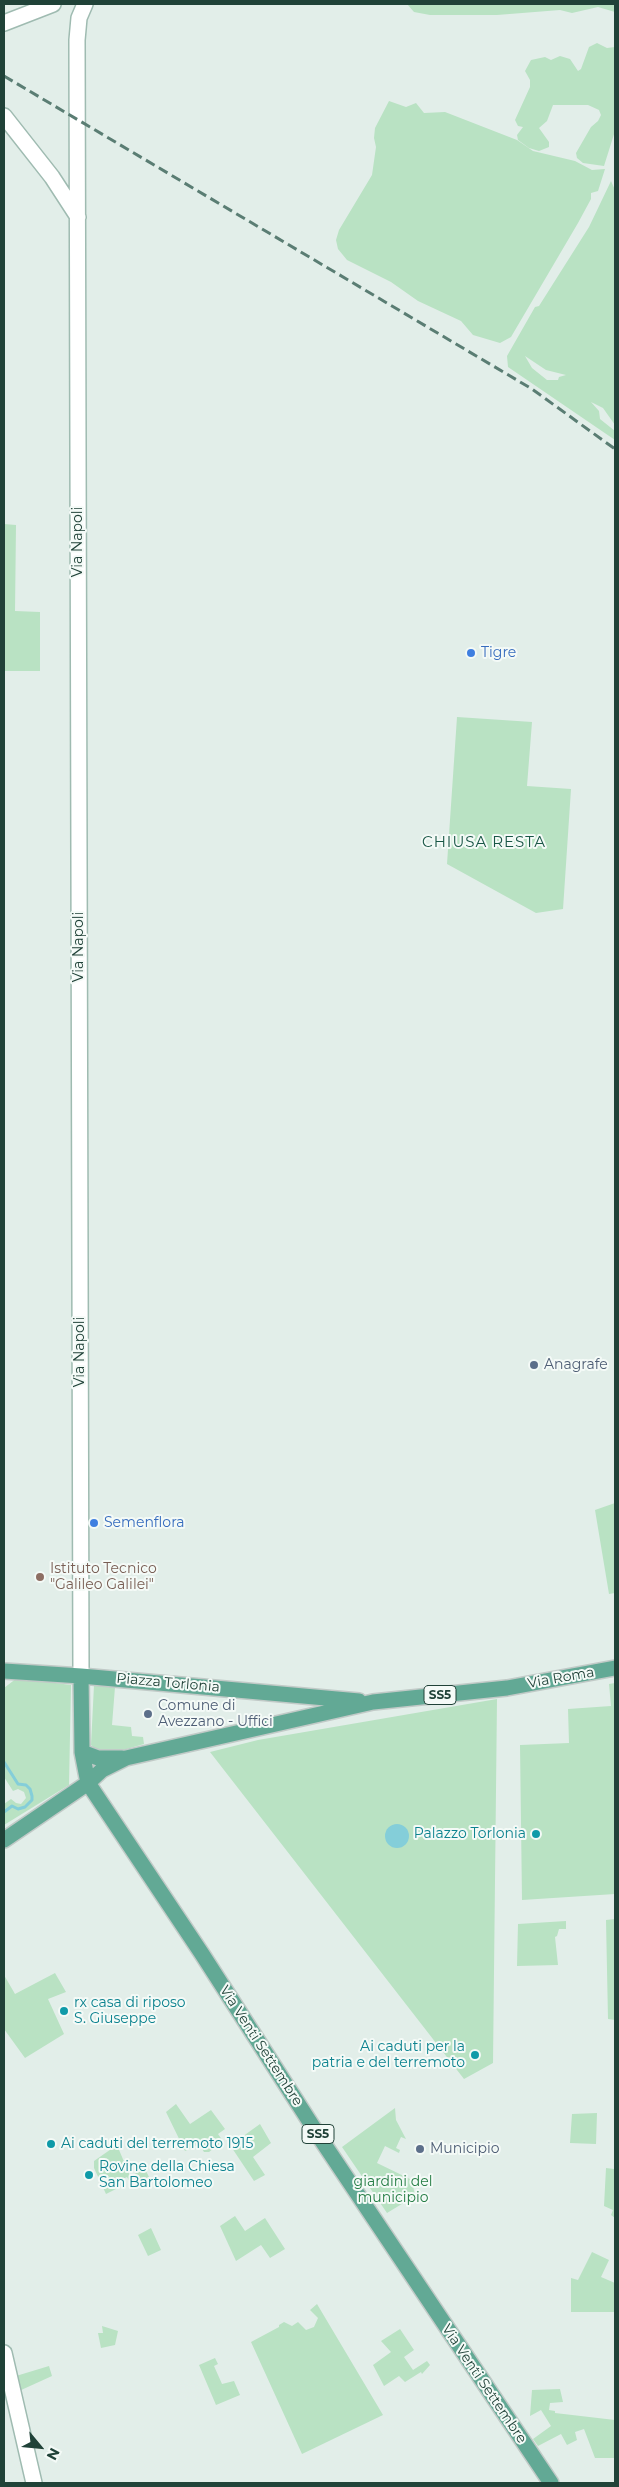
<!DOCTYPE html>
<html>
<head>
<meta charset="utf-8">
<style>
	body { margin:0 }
	#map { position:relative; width:619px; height:2487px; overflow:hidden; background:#e2eee9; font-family:Montserrat,sans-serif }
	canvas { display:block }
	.frame { position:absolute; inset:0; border:5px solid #204238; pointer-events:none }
	.north { position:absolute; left:15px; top:2422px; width:50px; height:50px; -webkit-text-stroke:4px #f4faf7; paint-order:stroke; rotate:118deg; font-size:14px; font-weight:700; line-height:20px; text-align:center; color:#204238 }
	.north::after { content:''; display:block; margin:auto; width:18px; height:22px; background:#204238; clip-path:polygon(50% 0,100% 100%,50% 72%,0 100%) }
</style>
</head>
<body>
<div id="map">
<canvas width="619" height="2487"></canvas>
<div class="frame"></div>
<div class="north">N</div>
</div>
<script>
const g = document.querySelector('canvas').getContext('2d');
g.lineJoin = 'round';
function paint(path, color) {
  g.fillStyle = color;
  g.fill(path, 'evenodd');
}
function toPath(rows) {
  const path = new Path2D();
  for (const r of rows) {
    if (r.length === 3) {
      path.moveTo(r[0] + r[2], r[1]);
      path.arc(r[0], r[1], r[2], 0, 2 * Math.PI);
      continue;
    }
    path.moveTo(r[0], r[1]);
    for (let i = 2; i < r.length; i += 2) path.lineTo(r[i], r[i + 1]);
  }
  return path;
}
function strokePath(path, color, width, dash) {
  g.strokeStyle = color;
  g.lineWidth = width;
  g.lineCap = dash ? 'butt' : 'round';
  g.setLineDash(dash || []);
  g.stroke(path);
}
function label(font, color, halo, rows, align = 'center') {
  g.font = font + ' Montserrat,sans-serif';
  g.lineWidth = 4;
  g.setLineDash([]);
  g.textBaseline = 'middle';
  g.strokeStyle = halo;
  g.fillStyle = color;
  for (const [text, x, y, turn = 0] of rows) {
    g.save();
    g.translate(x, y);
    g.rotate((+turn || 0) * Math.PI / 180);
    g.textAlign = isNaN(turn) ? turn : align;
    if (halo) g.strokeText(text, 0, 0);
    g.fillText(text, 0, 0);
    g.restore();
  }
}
paint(toPath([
	[407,4,615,4,615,12,598,7,572,13,560,10,497,15,430,15,414,12],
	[597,43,607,48,615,47,615,131,604,166,583,163,577,158,576,153,591,127,598,121,601,115,599,110,588,105,553,105,547,121,539,128,549,142,549,147,539,151,529,148,518,140,517,135,523,127,518,126,515,120,530,87,530,80,525,71,531,60,545,57,551,60,560,56,570,59,578,71,581,69,589,47],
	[389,101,406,107,416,103,424,113,445,112,517,140,533,151,575,161,592,170,605,169,598,191,591,193,591,199,578,223,511,337,500,343,473,335,461,321,418,301,391,282,347,260,338,249,336,240,339,230,372,175,376,147,374,138,375,128],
	[611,181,615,190,615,425,603,408,591,402,599,411,600,419,615,431,615,440,508,367,507,356,535,307,539,306,589,227],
	[525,356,546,370,566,375,559,377,558,380,547,380,532,368],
	[4,524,16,525,15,611,40,612,40,671,4,671],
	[457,717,532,722,527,786,571,789,563,909,536,913,447,864],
	[615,1503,615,1593,609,1594,595,1510],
	[17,1678,71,1685,69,1785,4,1825,4,1804,11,1799,16,1803,21,1804,26,1798,24,1792,18,1789,13,1791,4,1777,4,1688],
	[615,1683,615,1894,522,1900,520,1745,569,1743,568,1709,611,1706,609,1684],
	[94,1685,115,1687,112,1725,131,1727,132,1736,143,1737,144,1744,109,1754,98,1752,91,1745],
	[497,1699,493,2063,464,2079,210,1752,258,1740],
	[615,1919,615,2020,608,2019,606,1920],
	[566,1921,566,1929,559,1929,557,1936,555,1937,558,1965,517,1966,518,1924],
	[55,1973,66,1992,48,1999,64,2034,25,2058,4,2029,4,1975,15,1994],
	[176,2104,190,2124,211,2110,225,2129,218,2134,223,2141,209,2152,204,2152,199,2144,185,2151,166,2112],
	[395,2108,396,2120,406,2139,401,2137,396,2148,400,2150,399,2153,385,2146,377,2163,412,2180,415,2196,387,2213,342,2147],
	[597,2113,596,2144,570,2143,572,2114],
	[260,2124,271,2143,253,2157,265,2175,254,2181,232,2148,237,2145,235,2142],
	[117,2145,130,2176,145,2169,149,2177,131,2184,127,2177,118,2181,120,2187,106,2194,94,2168,94,2161],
	[606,2168,614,2169,615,2218,611,2215,613,2210,604,2206],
	[235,2216,245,2231,265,2218,285,2249,270,2258,261,2245,236,2261,220,2226],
	[151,2228,161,2250,148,2256,138,2235],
	[592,2252,609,2260,601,2277,615,2283,615,2312,571,2312,571,2278,578,2280],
	[317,2304,383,2415,302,2454,251,2342,279,2327,279,2325,284,2322,292,2326,298,2322,306,2330,314,2327,318,2318,310,2310],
	[102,2326,118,2331,115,2345,101,2348,98,2333,103,2333],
	[400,2329,414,2350,404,2357,413,2370,427,2361,430,2365,422,2374,421,2372,405,2382,399,2376,384,2386,373,2365,391,2352,381,2341],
	[215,2358,218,2364,214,2366,222,2384,234,2381,240,2395,216,2405,199,2365],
	[49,2366,52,2376,19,2391,16,2376],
	[560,2389,563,2402,550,2403,549,2410,555,2411,555,2413,615,2420,614,2458,595,2458,584,2429,575,2432,577,2440,567,2445,561,2434,538,2446,533,2439,551,2426,541,2410,530,2416,532,2390]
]), '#b9e2c3');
paint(toPath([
	[397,1836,12]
]), '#84ced9');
strokePath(toPath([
	[4,1762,18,1784,26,1785,30,1789,32,1796,32,1800,25,1807,18,1809,12,1806,4,1812]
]), '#84ced9', 3);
const secondary = toPath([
	[4,23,53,4],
	[4,116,52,177,78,217],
	[81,1676,77,40,79,18,85,4],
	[4,2353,34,2483]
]);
const primary = toPath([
	[4,1671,81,1676,359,1701],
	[81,1676,82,1752,88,1783,202,1954,324,2144,551,2483],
	[82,1752,98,1758,122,1758],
	[4,1840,88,1783,102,1770,126,1758,373,1702,507,1688,615,1668]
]);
strokePath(secondary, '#9fbbb1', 18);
strokePath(primary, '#c1cac7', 18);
strokePath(secondary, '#fff', 15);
strokePath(primary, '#62a995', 15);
strokePath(toPath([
	[4,76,532,389,615,449]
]), '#5a7d73', 3, [10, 5]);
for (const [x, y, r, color] of [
	[471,653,5,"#3f7fe0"],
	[534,1365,5,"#5c6f8a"],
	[94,1523,5,"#3f7fe0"],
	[40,1577,5,"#8d6e63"],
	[148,1714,5,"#5c6f8a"],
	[536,1834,5,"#0f9aa8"],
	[64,2011,5,"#0f9aa8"],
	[475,2055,5,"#0f9aa8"],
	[51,2144,5,"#0f9aa8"],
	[420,2149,5,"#5c6f8a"],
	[89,2175,5,"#0f9aa8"]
]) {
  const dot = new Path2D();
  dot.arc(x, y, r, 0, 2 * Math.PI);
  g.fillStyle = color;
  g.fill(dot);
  strokePath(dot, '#f4faf7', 2);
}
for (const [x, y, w] of [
	[440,1695,32],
	[318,2134,32]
]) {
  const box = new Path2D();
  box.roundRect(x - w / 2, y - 9.5, w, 19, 4);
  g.fillStyle = '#f4faf7';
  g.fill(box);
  strokePath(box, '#204238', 1);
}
label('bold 12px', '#204238', null, [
	["SS5",440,1695],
	["SS5",318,2134]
]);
label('14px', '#204238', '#f4faf7', [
	["Via Napoli",78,542,-90],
	["Via Napoli",79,947,-90],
	["Via Napoli",80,1352,-90],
	["Via Roma",561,1678,-10],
	["Piazza Torlonia",168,1683,5],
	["Via Venti Settembre",261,2046,57],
	["Via Venti Settembre",484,2384,56]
]);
label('14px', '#366cbe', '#f4faf7', [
	["Tigre",481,653],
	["Semenflora",104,1523]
], 'left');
label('14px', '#4e5e75', '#f4faf7', [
	["Anagrafe",544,1365],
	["Comune di",158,1706],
	["Avezzano - Uffici",158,1722],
	["Municipio",430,2149]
], 'left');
label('14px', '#785e54', '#f4faf7', [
	["Istituto Tecnico",50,1569],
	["\"Galileo Galilei\"",50,1585]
], 'left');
label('14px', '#0d838f', '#f4faf7', [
	["Palazzo Torlonia",526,1834,"right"],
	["rx casa di riposo",74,2003],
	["S. Giuseppe",74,2019],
	["Ai caduti per la",465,2047,"right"],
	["patria e del terremoto",465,2063,"right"],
	["Ai caduti del terremoto 1915",61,2144],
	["Rovine della Chiesa",99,2167],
	["San Bartolomeo",99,2183]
], 'left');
label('14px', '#257d45', '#f4faf7', [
	["giardini del",393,2182],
	["municipio",393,2198]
]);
g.letterSpacing = '1px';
label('15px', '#195646', '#f4faf7', [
	["CHIUSA RESTA",484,843]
]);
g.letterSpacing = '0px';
</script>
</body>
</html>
